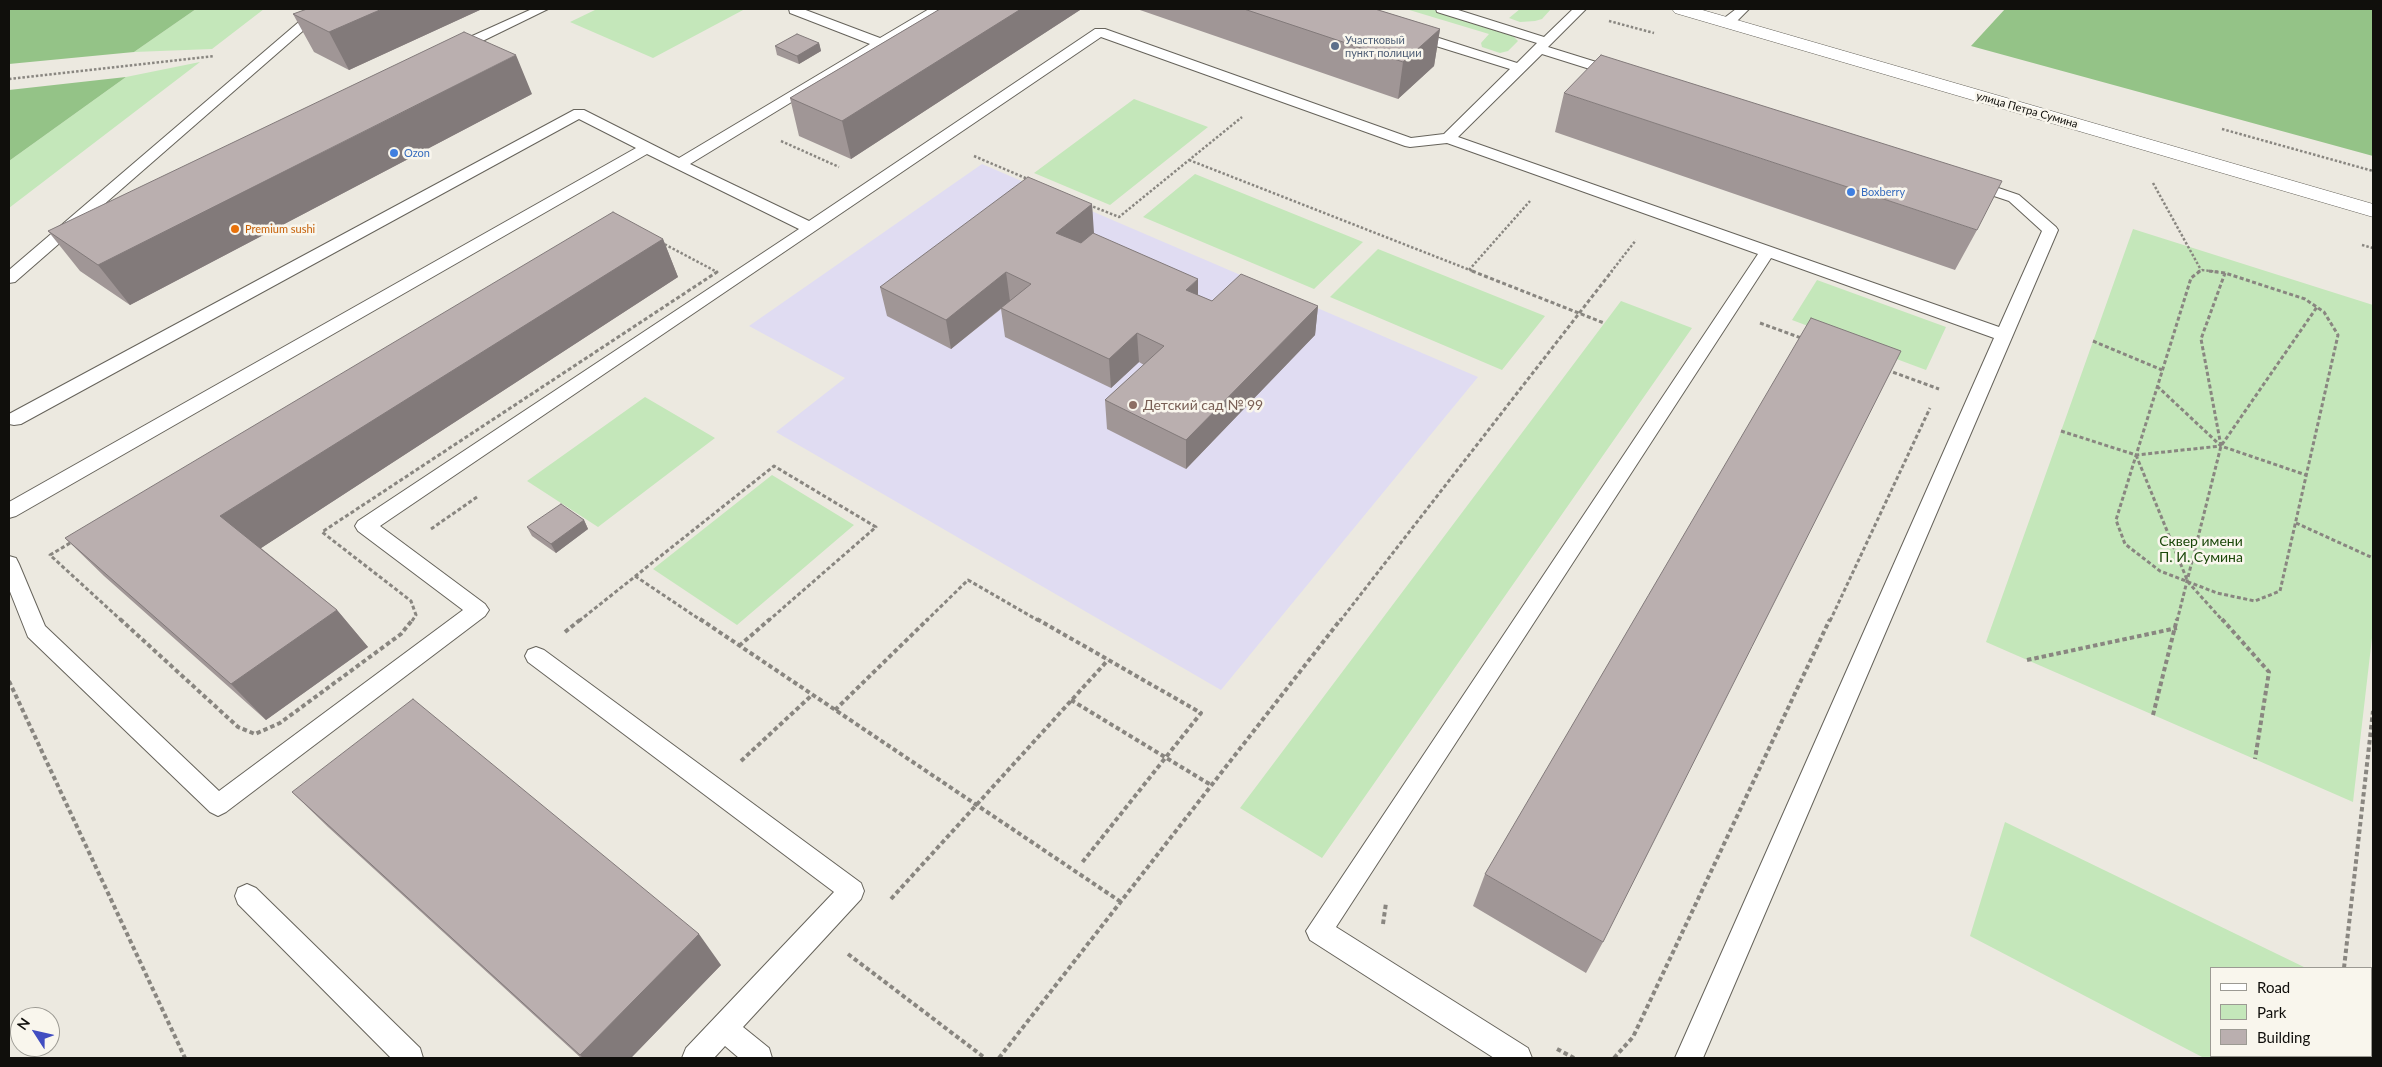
<!DOCTYPE html>
<html>
<head>
<meta charset="utf-8">
<style>
	body { margin:0 }
	#map { position:relative; width:2382px; height:1067px; overflow:hidden; background:#ece9e0; font-family:Lato,sans-serif }
	canvas { display:block }
	.frame { position:absolute; inset:0; border:10px solid #100f0c; pointer-events:none }
	.legend { position:absolute; left:2210px; top:967px; width:162px; height:90px; box-sizing:border-box; background:#f9f6ed; border:1px solid #9c9a93; margin:0; padding:6px 9px; list-style:none; font-size:15px; color:#100f0c }
	.legend li { display:flex; align-items:center; gap:10px; height:25px }
	.legend b { width:25px; border:1px solid #9c9a93 }
	.north { position:absolute; left:10px; top:1007px; width:50px; height:50px; box-sizing:border-box; background:#f9f6ed; border:1px solid #9c9a93; border-radius:50%; rotate:305deg; font-size:14px; font-weight:700; line-height:20px; text-align:center; color:#100f0c }
	.north::after { content:''; display:block; margin:auto; width:18px; height:22px; background:#414dc1; clip-path:polygon(50% 0,100% 100%,50% 72%,0 100%) }
</style>
</head>
<body>
<div id="map">
<canvas width="2382" height="1067"></canvas>
<div class="frame"></div>
<ul class="legend">
<li><b style="height:6px;background:#fff"></b>Road</li>
<li><b style="height:14px;background:#c4e7ba"></b>Park</li>
<li><b style="height:14px;background:#baafaf"></b>Building</li>
</ul>
<div class="north">N</div>
</div>
<script>
const g = document.querySelector('canvas').getContext('2d');
g.lineJoin = 'round';
function paint(path, color) {
  g.fillStyle = color;
  g.fill(path, 'evenodd');
}
function toPath(rows) {
  const path = new Path2D();
  for (const r of rows) {
    path.moveTo(r[0], r[1]);
    for (let i = 2; i < r.length; i += 2) path.lineTo(r[i], r[i + 1]);
  }
  return path;
}
function strokePath(path, color, width, dash) {
  g.strokeStyle = color;
  g.lineWidth = width;
  g.lineCap = dash ? 'butt' : 'round';
  g.setLineDash(dash || []);
  g.stroke(path);
}
function label(font, color, halo, rows, align = 'center') {
  g.font = font + ' Lato,sans-serif';
  g.lineWidth = 5;
  g.setLineDash([]);
  g.textBaseline = 'middle';
  g.strokeStyle = halo;
  g.fillStyle = color;
  for (const [text, x, y, turn = 0] of rows) {
    g.save();
    g.translate(x, y);
    g.rotate((+turn || 0) * Math.PI / 180);
    g.textAlign = isNaN(turn) ? turn : align;
    if (halo) g.strokeText(text, 0, 0);
    g.fillText(text, 0, 0);
    g.restore();
  }
}
paint(toPath([
	[982,164,1478,377,1221,690,776,432,845,378,749,326]
]), '#e0dcf2');
paint(toPath([
	[196,9,264,9,212,49,134,52],
	[597,9,745,9,653,58,570,22],
	[1406,9,1431,9,1510,33,1518,41,1508,51,1500,53,1482,47,1481,43,1489,34],
	[1520,9,1551,9,1542,19,1535,21,1520,22,1509,18],
	[200,62,9,208,9,161,126,77],
	[1134,99,1208,127,1110,205,1034,173],
	[1195,174,1363,242,1314,289,1143,217],
	[2133,229,2373,305,2373,629,2353,802,1986,642],
	[1378,249,1545,316,1502,370,1330,297],
	[1817,280,1946,327,1926,370,1792,320],
	[1621,301,1692,328,1322,858,1240,808],
	[645,397,715,438,598,527,527,481],
	[772,475,854,525,737,625,653,569],
	[2005,822,2306,968,2211,968,2211,1056,2312,1056,2312,1058,2204,1058,1970,936]
]), '#c4e7ba');
paint(toPath([
	[9,9,196,9,134,52,9,64],
	[2005,9,2373,9,2373,156,1971,46],
	[126,77,9,161,9,90]
]), '#94c387');
const service = toPath([
	[314,9,328,9,15,282,9,283,9,270,314,9],
	[532,9,548,9,460,52,455,53,448,49,450,46,532,9],
	[789,9,803,9,880,38,929,9,944,9,690,164,809,221,1095,29,1105,29,1411,138,1444,134,1510,69,1407,37,1405,34,1407,31,1417,31,1517,63,1537,43,1437,12,1436,9,1455,9,1544,37,1573,9,1586,9,1548,47,1622,70,1624,73,1622,76,1612,76,1542,54,1458,137,1999,327,2042,231,2009,201,1967,187,1964,184,1972,179,2019,195,2056,227,2058,230,1703,1058,1675,1058,1994,338,1771,258,1336,927,1528,1048,1532,1058,1494,1058,1310,940,1306,931,1758,254,1447,143,1410,147,1405,146,1101,37,380,526,485,604,489,610,485,616,226,812,218,816,210,812,28,637,9,589,9,556,16,558,19,564,45,626,219,791,463,610,358,531,355,526,358,521,799,229,647,154,16,516,9,518,9,502,636,148,579,119,21,424,14,425,9,424,9,414,574,110,584,110,679,158,870,44,790,13,789,9],
	[1736,9,1749,9,1733,25,1723,25,1721,22,1723,19,1736,9],
	[536,647,544,650,861,883,864,891,861,899,743,1027,769,1048,772,1058,739,1058,725,1046,714,1058,682,1058,686,1048,834,892,528,662,525,656,528,650,536,647],
	[247,884,256,888,420,1048,423,1058,391,1058,238,904,235,896,238,888,247,884]
]);
const minor = toPath([
	[1672,9,1699,9,2373,204,2373,217,1675,13,1672,9]
]);
strokePath(service, '#66635b', 2);
strokePath(minor, '#66635b', 1);
strokePath(toPath([
	[1609,21,1654,33],
	[9,79,214,56],
	[2222,129,2373,171],
	[781,141,839,167],
	[974,156,1030,180],
	[1189,160,1475,272],
	[2153,183,2201,270],
	[1089,205,1119,217,1242,117],
	[2362,245,2373,248],
	[1469,270,1530,201],
	[524,272,615,218,717,272],
	[1611,272,1636,240],
	[2198,272,2201,270,2219,272]
]), '#898680', 2.5, [2.5, 2]);
strokePath(toPath([
	[1472,271,1604,323],
	[2200,271,2191,278,2116,520,2125,544,2160,571,2217,593,2255,601,2280,591,2338,335,2324,312,2305,299,2225,273,2209,271],
	[1760,323,1804,339],
	[2093,341,2162,370],
	[1887,370,1939,389],
	[2157,386,2221,446,2306,475],
	[2061,431,2136,455,2221,446],
	[2221,446,2201,339,2225,273],
	[2136,455,2188,582,2223,621],
	[2296,523,2373,558],
	[431,529,477,497],
	[635,576,702,621],
	[122,621,50,555,526,271],
	[412,621,416,615,411,601,322,532,717,272,715,271],
	[579,621,774,466,876,527,768,621],
	[926,621,968,580,1039,621],
	[1340,621,1612,271],
	[1830,621,1930,408],
	[2177,621,2221,446,2317,307]
]), '#898680', 3, [4, 2.5]);
strokePath(toPath([
	[120,619,238,727,255,734,280,723,401,634,413,619],
	[700,619,1121,902],
	[1037,619,1201,713,1081,864],
	[2222,619,2269,672,2255,759],
	[565,632,581,619],
	[739,646,770,619],
	[2027,660,2177,628],
	[9,681,185,1058],
	[1071,700,1211,785],
	[835,710,928,619],
	[2153,715,2177,619],
	[741,761,812,695],
	[891,899,1108,660],
	[1383,924,1386,903],
	[848,954,985,1058],
	[2344,968,2373,711],
	[1557,1049,1574,1058],
	[2334,1056,2334,1058],
	[999,1058,1341,619],
	[1614,1058,1633,1037,1830,619]
]), '#898680', 4, [4.5, 3]);
paint(service, '#fff');
paint(minor, '#fff');
paint(toPath([
	[482,9,349,70,314,52,293,14],
	[940,9,1080,9,1080,10,851,159,799,136,790,98],
	[1137,9,1375,9,1440,29,1434,66,1398,99],
	[819,43,821,51,799,64,777,55,775,46],
	[1564,93,1977,230,1955,270,1555,132],
	[532,94,130,305,80,271,48,231],
	[1092,204,1093,234,1198,295,1212,301,1318,306,1315,335,1186,469,1107,429,1105,400,1144,365,1139,362,1111,388,1005,337,1001,309,951,349,887,316,880,287],
	[663,239,678,277,261,548,337,610,368,647,266,720,104,576,65,538],
	[584,520,588,529,556,553,532,536,527,527],
	[292,792,721,965,631,1058,581,1058,328,827],
	[1485,874,1603,942,1586,973,1473,906]
]), '#a09696');
paint(toPath([
	[382,9,482,9,349,70,329,32],
	[1021,9,1080,9,1080,10,851,159,842,121],
	[1440,29,1434,66,1398,99,1403,62],
	[819,43,821,51,799,64,797,56],
	[516,55,532,94,130,305,98,265],
	[1092,204,1094,233,1059,261,1056,233],
	[663,239,678,277,252,554,220,516],
	[1006,272,1010,301,951,349,946,320],
	[1198,279,1198,308,1186,290],
	[1318,306,1315,335,1186,469,1186,440],
	[1137,333,1139,362,1111,388,1109,359],
	[584,520,588,529,556,553,551,544],
	[337,610,368,647,266,720,231,684],
	[699,934,721,965,631,1058,583,1058,580,1055]
]), '#827a7a');
const building = toPath([
	[307,9,382,9,329,32,293,14,307,9],
	[940,9,1021,9,842,121,790,98,940,9],
	[1244,9,1375,9,1440,29,1403,62,1244,9],
	[464,32,516,55,98,265,48,231,464,32],
	[797,34,819,43,797,56,775,46,797,34],
	[1601,55,2002,181,1977,230,1564,93,1601,55],
	[1028,177,1092,204,1056,233,1081,243,1093,233,1198,279,1186,290,1212,301,1241,274,1318,306,1186,440,1105,400,1164,346,1137,333,1109,359,1001,308,1031,284,1006,272,946,320,880,287,1028,177],
	[613,212,663,239,220,516,337,610,231,684,65,538,613,212],
	[1811,318,1901,351,1603,942,1485,874,1811,318],
	[561,504,584,520,551,544,527,527,561,504],
	[413,699,699,934,580,1055,292,792,413,699]
]);
paint(building, '#baafaf');
strokePath(building, '#827a7a', 1);
for (const [x, y, r, color] of [
	[1335,46,5,"#5c6f8a"],
	[394,153,5,"#3f7fe0"],
	[1851,192,5,"#3f7fe0"],
	[235,229,5,"#e8710a"],
	[1133,405,5,"#8d6e63"]
]) {
  const dot = new Path2D();
  dot.arc(x, y, r, 0, 2 * Math.PI);
  g.fillStyle = color;
  g.fill(dot);
  strokePath(dot, '#f9f6ed', 2);
}
label('11px', '#4e5e75', '#f9f6ed', [
	["Участковый",1345,40],
	["пункт полиции",1345,53]
], 'left');
label('11px', '#100f0c', '#f9f6ed', [
	["улица Петра Сумина",2027,110,16]
]);
label('11px', '#366cbe', '#f9f6ed', [
	["Ozon",404,153],
	["Boxberry",1861,192]
], 'left');
label('11px', '#c56008', '#f9f6ed', [
	["Premium sushi",245,229]
], 'left');
label('14px', '#785e54', '#f9f6ed', [
	["Детский сад № 99",1143,405]
], 'left');
label('14px', '#1a4709', '#f9f6ed', [
	["Сквер имени",2201,541],
	["П. И. Сумина",2201,557]
]);
</script>
</body>
</html>
